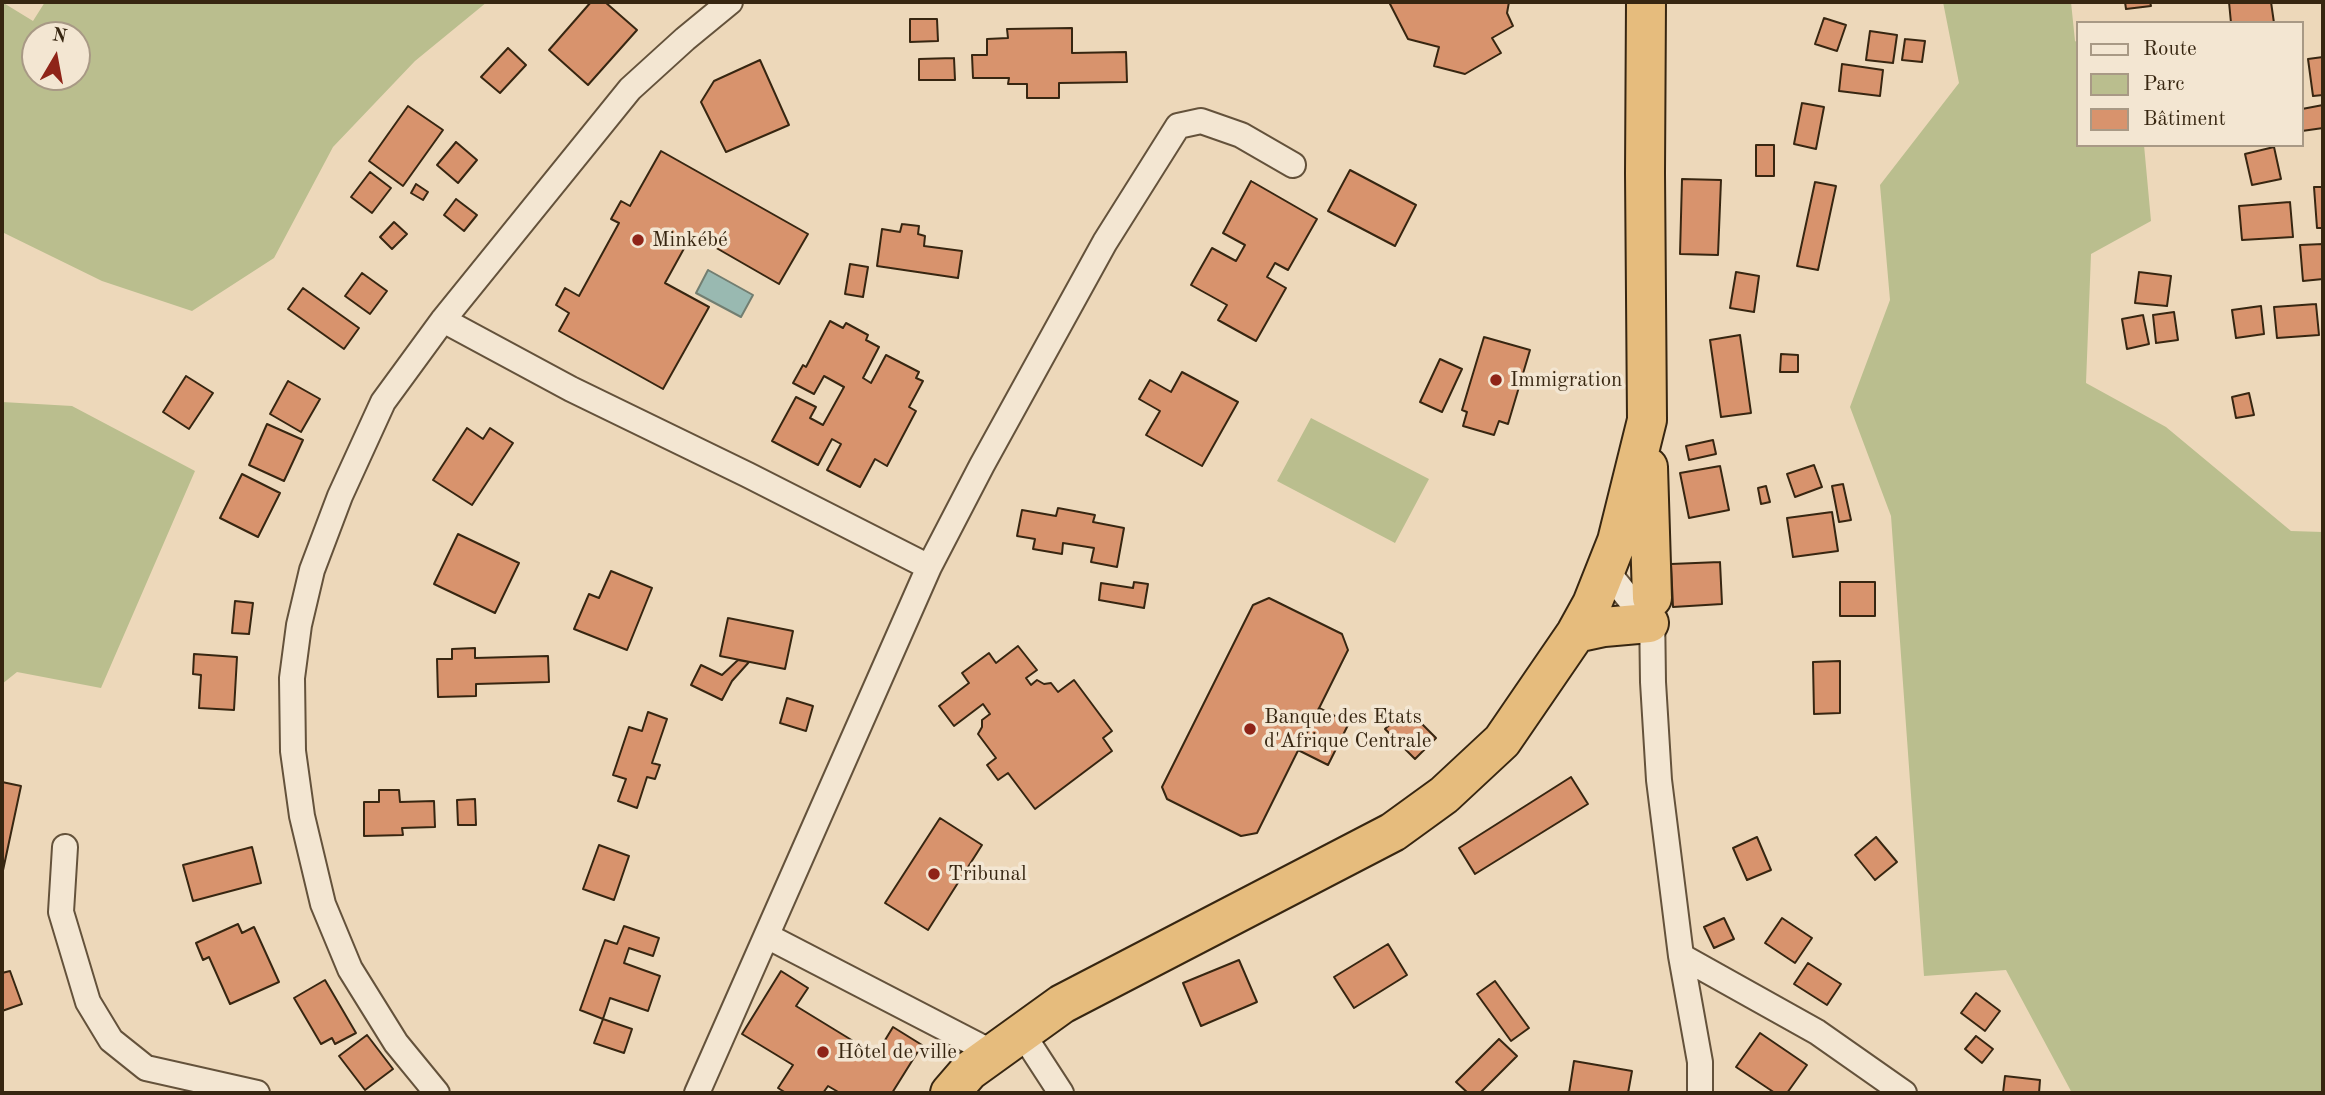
<!DOCTYPE html>
<html>
<head>
<meta charset="utf-8">
<style>
	body { margin:0 }
	#map { position:relative; width:2325px; height:1095px; overflow:hidden; background:#edd8ba; font-family:"Old Standard TT",serif }
	canvas { display:block }
	.frame { position:absolute; inset:0; border:4px solid #372611; pointer-events:none }
	.legend { position:absolute; left:2076px; top:21px; width:228px; height:126px; box-sizing:border-box; background:#f3e6d2; border:2px solid #a89985; margin:0; padding:9px 12px; list-style:none; font-size:21px; color:#372611 }
	.legend li { display:flex; align-items:center; gap:14px; height:35px }
	.legend b { width:35px; border:2px solid #a89985 }
	.north { position:absolute; left:21px; top:21px; width:70px; height:70px; box-sizing:border-box; background:#f3e6d2; border:2px solid #a89985; border-radius:50%; rotate:10deg; font-size:19px; font-weight:700; line-height:28px; text-align:center; color:#372611 }
	.north::after { content:''; display:block; margin:auto; width:24px; height:32px; background:#8f2418; clip-path:polygon(50% 0,100% 100%,50% 72%,0 100%) }
</style>
</head>
<body>
<div id="map">
<canvas width="2325" height="1095"></canvas>
<div class="frame"></div>
<ul class="legend">
<li><b style="height:9px;background:#f3e6d2"></b>Route</li>
<li><b style="height:19px;background:#babe8e"></b>Parc</li>
<li><b style="height:19px;background:#d8936d"></b>Bâtiment</li>
</ul>
<div class="north">N</div>
</div>
<script>
const g = document.querySelector('canvas').getContext('2d');
g.lineJoin = 'round';
function paint(path, color) {
  g.fillStyle = color;
  g.fill(path, 'evenodd');
}
function toPath(rows) {
  const path = new Path2D();
  for (const r of rows) {
    path.moveTo(r[0], r[1]);
    for (let i = 2; i < r.length; i += 2) path.lineTo(r[i], r[i + 1]);
  }
  return path;
}
function strokePath(path, color, width, dash) {
  g.strokeStyle = color;
  g.lineWidth = width;
  g.lineCap = dash ? 'butt' : 'round';
  g.setLineDash(dash || []);
  g.stroke(path);
}
function label(font, color, halo, rows, align = 'center') {
  g.font = font + ' "Old Standard TT",serif';
  g.lineWidth = 7;
  g.setLineDash([]);
  g.textBaseline = 'middle';
  g.strokeStyle = halo;
  g.fillStyle = color;
  for (const [text, x, y, turn = 0] of rows) {
    g.save();
    g.translate(x, y);
    g.rotate((+turn || 0) * Math.PI / 180);
    g.textAlign = isNaN(turn) ? turn : align;
    if (halo) g.strokeText(text, 0, 0);
    g.fillText(text, 0, 0);
    g.restore();
  }
}
paint(toPath([
	[2,2,33,21,45,2,487,2,415,61,333,147,274,258,192,311,102,281,2,232],
	[35,35,77,35,77,77,35,77],
	[1943,2,2071,2,2075,41,2078,43,2078,145,2144,145,2151,221,2091,254,2086,383,2166,427,2291,531,2323,532,2323,1093,2072,1093,2006,970,1924,976,1891,516,1850,407,1890,300,1880,185,1959,83],
	[2,402,72,406,195,471,101,688,17,672,2,684],
	[1311,418,1429,479,1395,543,1277,481]
]), '#babe8e');
const water = toPath([
	[708,270,753,295,741,317,696,293,708,270]
]);
paint(water, '#99b9b1');
strokePath(water, '#727e71', 2);
const building = toPath([
	[591,2,605,2,637,30,588,85,549,50,591,2],
	[1389,2,1509,2,1507,13,1513,26,1492,38,1501,53,1465,74,1434,66,1439,47,1408,39,1389,2],
	[2125,2,2150,2,2151,6,2126,9,2125,2],
	[2229,2,2271,2,2274,23,2231,23,2229,2],
	[1824,18,1846,25,1837,51,1815,44,1824,18],
	[910,19,937,19,938,41,910,42,910,19],
	[1072,28,1072,53,1126,52,1127,82,1059,83,1059,98,1027,98,1027,84,1008,84,1009,78,973,78,972,55,987,55,987,39,1008,38,1007,29,1072,28],
	[1870,31,1897,35,1893,63,1866,60,1870,31],
	[1905,39,1925,41,1922,62,1902,60,1905,39],
	[508,48,526,65,500,93,481,77,508,48],
	[2323,57,2323,95,2313,96,2308,59,2323,57],
	[954,58,955,80,919,80,919,59,954,58],
	[760,60,789,125,726,152,701,102,714,81,760,60],
	[1842,64,1883,70,1880,96,1839,91,1842,64],
	[1802,103,1824,107,1816,149,1794,144,1802,103],
	[2323,105,2323,128,2302,131,2302,109,2323,105],
	[408,106,443,130,403,186,369,161,408,106],
	[456,142,477,160,458,183,437,165,456,142],
	[1756,145,1774,145,1774,176,1756,176,1756,145],
	[2274,147,2281,179,2252,185,2245,154,2274,147],
	[661,151,808,234,779,284,692,234,665,283,709,307,663,389,559,331,569,313,556,305,565,288,579,296,619,223,611,219,621,201,630,206,661,151],
	[1350,170,1416,205,1395,246,1328,211,1350,170],
	[370,172,391,188,372,213,351,197,370,172],
	[1682,179,1721,180,1718,255,1680,254,1682,179],
	[1251,181,1317,219,1288,270,1275,263,1267,277,1286,288,1256,341,1218,320,1227,305,1191,285,1212,248,1236,261,1245,245,1223,233,1251,181],
	[1815,182,1836,186,1818,270,1797,266,1815,182],
	[416,184,428,192,423,200,411,193,416,184],
	[2314,187,2323,187,2323,228,2317,228,2314,187],
	[456,199,477,215,464,231,444,215,456,199],
	[2290,202,2293,237,2242,240,2239,206,2290,202],
	[394,222,407,234,392,249,380,237,394,222],
	[902,224,919,226,918,234,925,236,924,246,962,251,958,278,877,266,882,229,900,232,902,224],
	[2323,244,2323,279,2303,281,2300,245,2323,244],
	[850,264,868,267,863,297,845,294,850,264],
	[1736,272,1759,276,1754,312,1730,308,1736,272],
	[2139,272,2171,276,2167,306,2135,303,2139,272],
	[362,273,387,291,370,314,345,296,362,273],
	[303,288,359,328,344,349,288,309,303,288],
	[2316,304,2319,335,2277,338,2274,307,2316,304],
	[2261,306,2264,334,2236,338,2232,310,2261,306],
	[2174,312,2178,340,2156,343,2153,315,2174,312],
	[2143,315,2149,344,2127,349,2122,319,2143,315],
	[830,321,843,328,846,323,868,335,866,340,879,347,863,378,871,383,886,355,919,372,916,378,923,381,909,407,916,411,887,466,875,459,860,487,827,470,841,444,832,439,818,465,772,441,796,397,816,407,810,418,823,425,844,387,824,376,814,394,793,383,803,365,806,367,830,321],
	[1740,335,1751,413,1721,417,1710,340,1740,335],
	[1484,337,1530,350,1508,424,1499,421,1494,435,1463,426,1467,412,1462,410,1484,337],
	[1781,354,1798,355,1798,372,1780,372,1781,354],
	[1440,359,1462,369,1442,412,1420,402,1440,359],
	[1182,372,1238,402,1202,466,1146,435,1160,411,1139,399,1150,380,1171,392,1182,372],
	[186,376,213,393,189,429,163,412,186,376],
	[288,381,320,399,301,432,270,414,288,381],
	[2249,393,2254,415,2236,418,2232,397,2249,393],
	[267,424,303,440,284,481,249,465,267,424],
	[467,428,483,439,490,428,513,443,472,505,433,480,467,428],
	[1713,440,1716,454,1689,460,1686,446,1713,440],
	[1814,465,1822,487,1795,497,1787,474,1814,465],
	[1720,466,1729,510,1689,518,1680,473,1720,466],
	[242,474,280,493,258,537,220,518,242,474],
	[1843,484,1851,520,1839,522,1832,486,1843,484],
	[1766,486,1770,502,1761,504,1758,488,1766,486],
	[1058,508,1095,515,1093,522,1124,528,1117,567,1091,562,1094,548,1063,543,1062,554,1033,549,1035,539,1017,536,1022,510,1056,516,1058,508],
	[1832,512,1838,551,1793,557,1787,518,1832,512],
	[458,534,519,563,495,613,434,584,458,534],
	[1720,562,1722,604,1673,607,1671,564,1720,562],
	[611,571,652,588,627,650,574,629,589,594,599,598,611,571],
	[1134,582,1148,584,1144,608,1099,600,1101,583,1133,588,1134,582],
	[1840,582,1875,582,1875,616,1840,616,1840,582],
	[1269,598,1342,634,1348,650,1257,833,1241,836,1167,799,1162,787,1253,605,1269,598],
	[235,601,253,603,249,634,232,633,235,601],
	[728,618,793,631,785,669,720,656,728,618],
	[1018,646,1037,670,1026,678,1031,685,1037,680,1044,684,1051,683,1058,692,1074,680,1112,731,1103,738,1112,751,1035,809,1008,773,998,780,987,765,996,758,978,734,982,727,982,720,990,714,983,704,954,726,939,706,969,683,962,673,989,653,996,663,1018,646],
	[475,648,475,658,548,656,549,682,476,684,476,696,438,697,437,659,452,659,452,649,475,648],
	[194,654,237,657,234,710,199,708,201,675,193,674,194,654],
	[738,660,749,662,732,681,722,700,691,685,701,665,722,675,738,660],
	[1840,661,1840,713,1814,714,1813,662,1840,661],
	[787,698,813,706,806,731,780,723,787,698],
	[1319,708,1349,723,1328,765,1298,750,1319,708],
	[1407,709,1436,738,1415,759,1385,729,1407,709],
	[648,712,667,719,652,763,660,765,655,779,647,777,637,808,618,801,626,779,613,775,629,727,642,731,648,712],
	[1571,777,1588,804,1475,874,1459,848,1571,777],
	[2,782,21,786,2,875,2,782],
	[379,790,399,790,400,802,434,801,435,827,402,828,403,835,364,836,364,802,379,802,379,790],
	[475,799,476,825,458,825,457,800,475,799],
	[940,818,982,845,928,930,885,903,940,818],
	[1757,837,1771,870,1747,880,1733,848,1757,837],
	[1876,837,1897,862,1875,880,1855,855,1876,837],
	[599,845,629,856,614,900,583,889,599,845],
	[252,847,261,883,193,901,183,865,252,847],
	[1724,918,1734,939,1714,948,1704,927,1724,918],
	[1782,918,1812,938,1795,963,1765,943,1782,918],
	[238,924,242,933,254,927,279,982,230,1004,209,957,203,960,196,943,238,924],
	[624,926,659,938,653,956,629,948,624,963,660,976,648,1011,610,998,603,1019,580,1010,605,940,617,944,624,926],
	[1388,944,1407,975,1354,1008,1334,977,1388,944],
	[1239,960,1257,1002,1201,1026,1183,983,1239,960],
	[1808,963,1841,984,1827,1005,1794,984,1808,963],
	[10,971,22,1004,2,1011,2,973,10,971],
	[781,971,808,988,796,1006,876,1055,893,1027,922,1045,892,1093,840,1093,828,1086,823,1093,786,1093,778,1088,793,1065,742,1034,781,971],
	[325,980,356,1033,335,1044,332,1038,321,1044,294,998,325,980],
	[1495,981,1529,1028,1511,1041,1477,994,1495,981],
	[1976,993,2000,1011,1985,1031,1961,1013,1976,993],
	[603,1019,632,1029,624,1053,594,1043,603,1019],
	[1760,1033,1807,1065,1787,1093,1775,1093,1736,1067,1760,1033],
	[367,1035,393,1069,365,1090,339,1056,367,1035],
	[1976,1036,1993,1049,1982,1063,1965,1049,1976,1036],
	[1499,1039,1517,1056,1480,1093,1468,1093,1456,1082,1499,1039],
	[1574,1061,1632,1071,1628,1093,1569,1093,1574,1061],
	[2005,1076,2040,1080,2039,1093,2003,1093,2005,1076]
]);
paint(building, '#d8936d');
strokePath(building, '#372611', 2);
const minor = toPath([
	[443,320,571,389,748,475,929,567],
	[1606,570,1652,627],
	[1652,608,1653,682,1659,780,1681,956,1700,1062,1700,1093],
	[65,847,61,912,88,1002,111,1040,146,1068,257,1093],
	[767,936,993,1053],
	[1681,956,1817,1032,1904,1093],
	[1022,1033,1061,1093],
	[437,1093,396,1043,350,969,323,904,302,816,293,751,292,678,299,625,312,570,340,496,383,402,443,320,630,89,685,39,730,2],
	[697,1093,929,567,982,465,1105,242,1178,126,1201,121,1241,135,1293,165]
]);
const trunk = toPath([
	[1648,467,1652,598],
	[1576,633,1604,627,1649,623],
	[950,1093,969,1071,1062,1004,1393,832,1444,795,1502,741,1576,633,1592,604,1617,541,1647,420,1645,173,1646,2]
]);
strokePath(minor, '#64523b', 28);
strokePath(trunk, '#372611', 42);
strokePath(minor, '#f3e6d2', 24);
strokePath(trunk, '#e6bc7d', 38);
for (const [x, y, r, color] of [
	[638,240,7,"#8f2418"],
	[1496,380,7,"#8f2418"],
	[1250,729,7,"#8f2418"],
	[934,874,7,"#8f2418"],
	[823,1052,7,"#8f2418"]
]) {
  const dot = new Path2D();
  dot.arc(x, y, r, 0, 2 * Math.PI);
  g.fillStyle = color;
  g.fill(dot);
  strokePath(dot, '#f3e6d2', 2.5);
}
label('21px', '#372611', '#f3e6d2', [
	["Minkébé",652,240],
	["Immigration",1510,380],
	["Banque des Etats",1264,717],
	["d'Afrique Centrale",1264,741],
	["Tribunal",948,874],
	["Hôtel de ville",837,1052]
], 'left');
</script>
</body>
</html>
